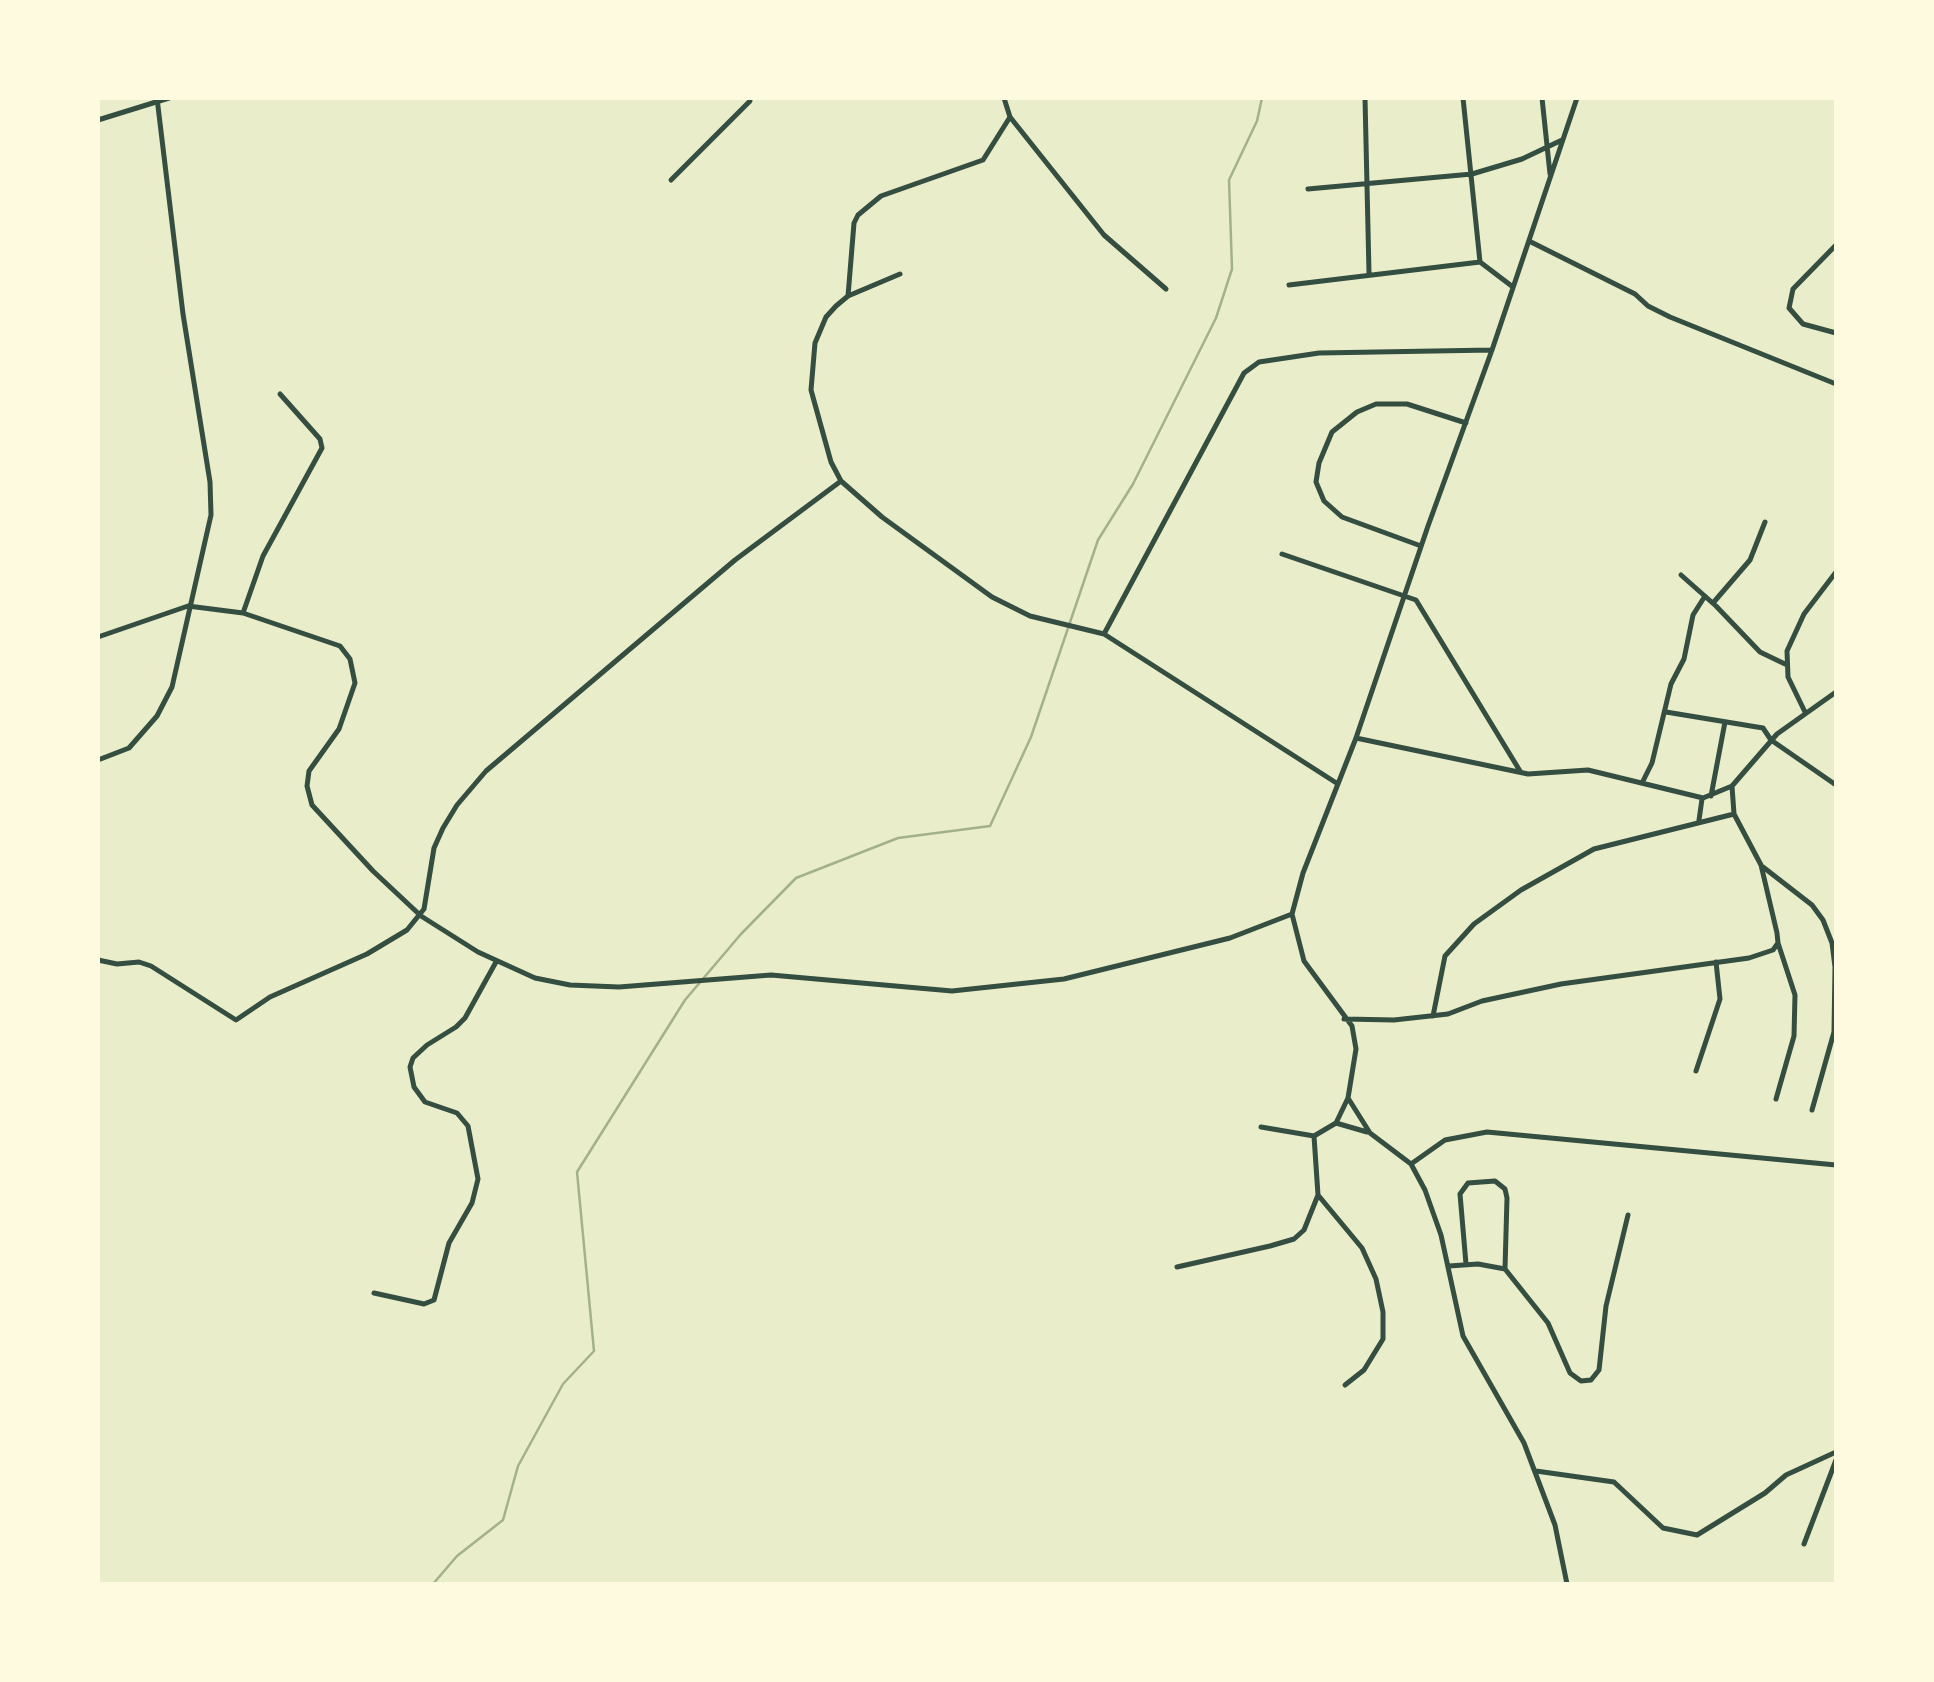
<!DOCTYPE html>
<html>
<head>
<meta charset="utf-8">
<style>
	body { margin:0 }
	#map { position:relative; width:1934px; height:1682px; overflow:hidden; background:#e9edc9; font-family:Figtree,sans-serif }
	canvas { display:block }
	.frame { position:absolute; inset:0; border:100px solid #fefae0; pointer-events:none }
</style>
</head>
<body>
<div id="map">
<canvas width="1934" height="1682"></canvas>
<div class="frame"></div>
</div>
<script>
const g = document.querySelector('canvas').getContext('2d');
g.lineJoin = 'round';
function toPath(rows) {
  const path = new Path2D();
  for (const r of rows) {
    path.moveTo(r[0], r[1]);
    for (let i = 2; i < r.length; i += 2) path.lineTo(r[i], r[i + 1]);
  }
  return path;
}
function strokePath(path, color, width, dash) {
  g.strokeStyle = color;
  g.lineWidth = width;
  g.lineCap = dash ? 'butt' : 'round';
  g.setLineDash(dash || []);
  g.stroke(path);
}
strokePath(toPath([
	[433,1584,457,1556,503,1520,518,1466,563,1384,594,1351,577,1172,685,1000,741,934,796,878,898,838,990,826,1031,737,1098,540,1133,484,1216,318,1232,269,1229,180,1257,121,1262,98]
]), '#a3b18a', 2.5);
strokePath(toPath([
	[1004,98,1010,117,1104,235,1166,289],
	[1365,98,1369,273],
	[1463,98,1480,262],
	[1542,98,1550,174],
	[98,120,169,98],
	[671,180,750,101,749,98],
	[1308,189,1472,174,1522,159,1562,140],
	[1529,241,1635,294,1648,306,1670,317,1836,384],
	[1836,245,1793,289,1789,308,1803,324,1836,333],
	[900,274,848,296,836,306,826,317,815,343,811,390,831,462,841,481,882,517,992,597,1030,616,1104,634,1338,784],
	[1289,285,1480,262,1513,287],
	[848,296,854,223,858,215,881,196,983,160,1010,117],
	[1421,546,1342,517,1324,501,1316,482,1319,463,1332,432,1357,412,1376,404,1407,404,1466,423],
	[1282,554,1416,600,1520,771],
	[1681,575,1716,606,1760,652,1785,664],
	[1713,603,1750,560,1765,522],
	[243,613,263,556,322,448,320,439,280,394],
	[1104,634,1244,373,1259,362,1319,353,1492,350],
	[98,637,188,606,243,613,340,646,350,659,355,683,339,729,309,771,307,786,312,805,373,871,421,916,478,952,535,978,570,985,619,987,771,975,952,991,1064,979,1230,938,1292,914],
	[1666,712,1763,728,1771,740,1836,785],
	[1805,712,1788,677,1787,651,1804,614,1836,572],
	[1356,738,1528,774,1588,770,1703,798,1732,786,1777,734,1836,692],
	[98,760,129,748,157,716,172,687,211,515,210,482,183,314,157,98],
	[1642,783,1652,763,1671,684,1684,659,1693,615,1705,596],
	[1711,796,1725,722],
	[1699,820,1702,799],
	[1763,867,1812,905,1823,920,1832,943,1835,967,1834,1032,1812,1110],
	[98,960,117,964,139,962,151,966,236,1020,270,997,367,954,407,930,424,909,434,848,443,828,457,805,486,771,735,560,841,481],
	[1433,1016,1445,956,1474,924,1521,890,1594,849,1734,814],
	[1344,1019,1394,1020,1448,1014,1482,1001,1561,984,1749,958,1773,950,1778,943,1777,933,1761,865,1734,814,1732,786],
	[1696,1071,1720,999,1716,962],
	[1348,1098,1370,1133,1411,1164,1425,1190,1441,1235,1463,1336,1524,1443,1555,1525,1567,1584],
	[1776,1099,1794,1036,1795,995,1778,943],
	[1336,1123,1367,1132],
	[1261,1127,1314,1136,1336,1123,1348,1098,1356,1049,1352,1026,1304,961,1292,914,1303,873,1356,738,1428,526,1492,350,1577,98],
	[1411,1164,1445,1140,1487,1132,1836,1165],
	[1318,1195,1362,1248,1376,1279,1383,1312,1383,1339,1364,1370,1345,1385],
	[1466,1264,1460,1194,1468,1183,1495,1181,1505,1189,1507,1198,1505,1269],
	[1449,1266,1478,1264,1505,1269,1548,1323,1570,1373,1581,1381,1591,1380,1599,1370,1606,1306,1628,1215],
	[1177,1267,1270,1246,1294,1239,1304,1230,1318,1195,1314,1136],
	[374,1293,424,1304,434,1300,449,1243,472,1203,478,1179,468,1126,457,1113,425,1102,414,1087,410,1067,413,1058,427,1045,456,1027,465,1018,496,962],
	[1536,1471,1614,1482,1663,1528,1697,1535,1765,1493,1786,1475,1836,1452],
	[1804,1544,1836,1460]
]), '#344e41', 5);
</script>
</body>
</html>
